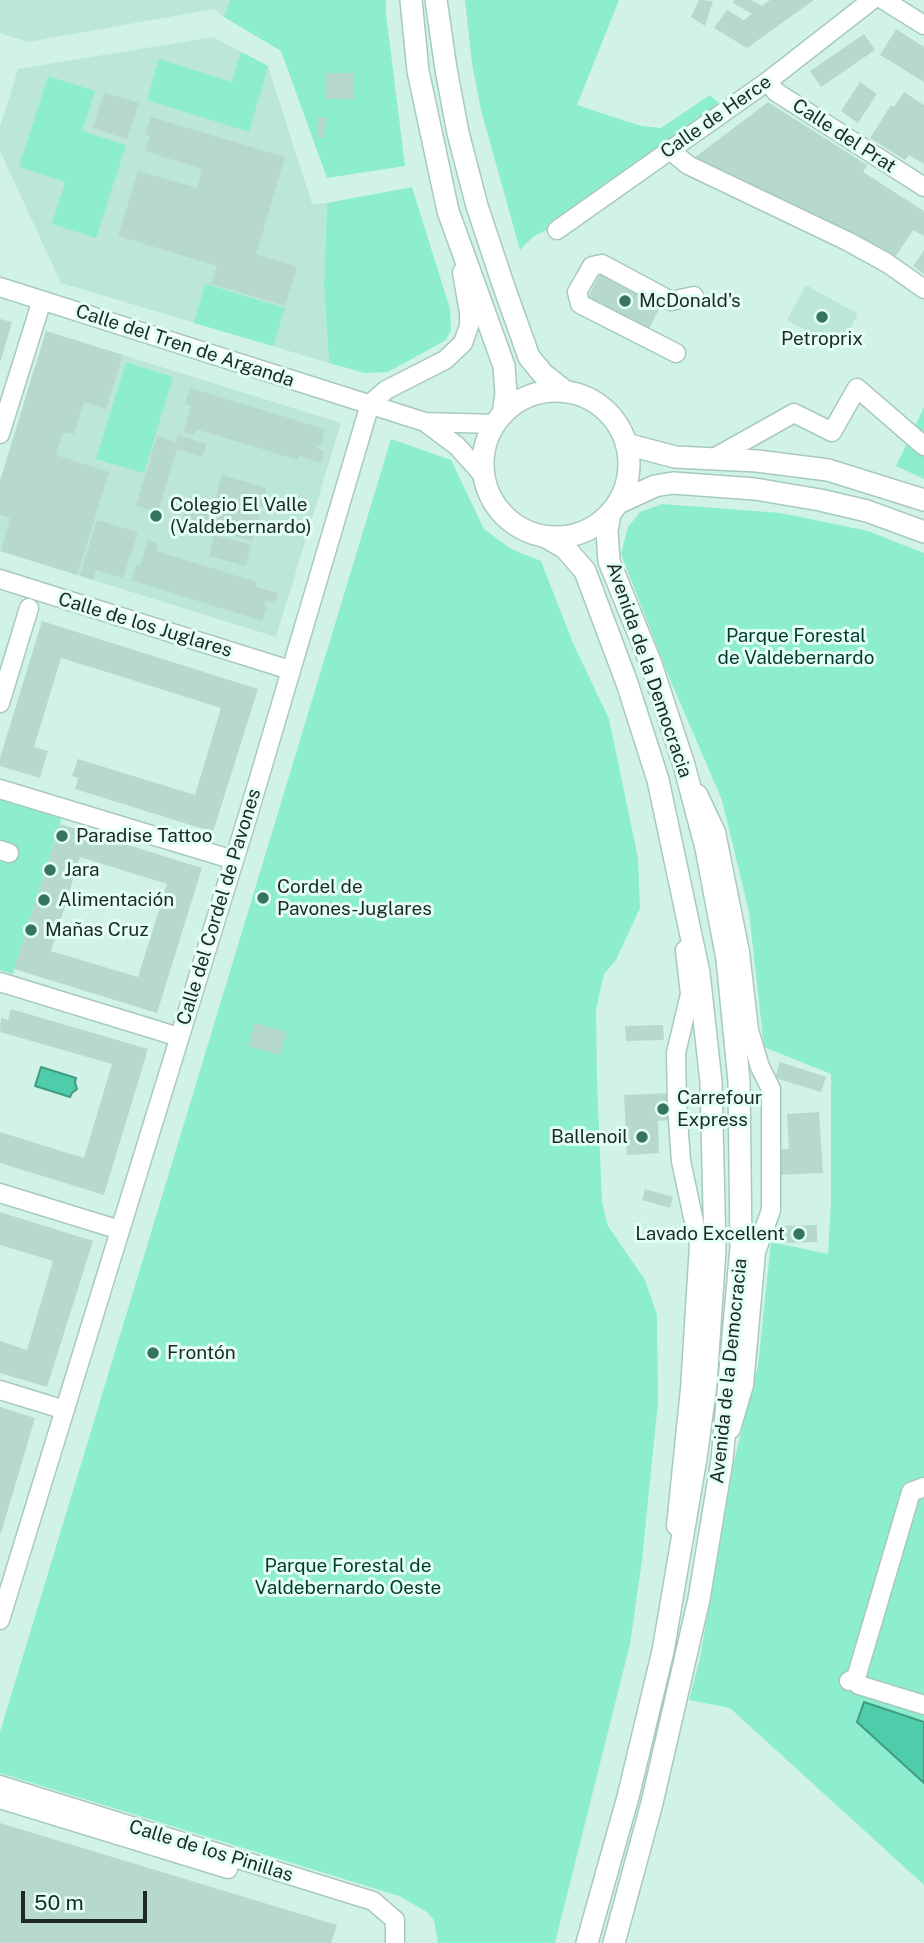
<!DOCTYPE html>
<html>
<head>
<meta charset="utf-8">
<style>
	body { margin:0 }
	#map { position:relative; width:924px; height:1943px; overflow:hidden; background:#d1f3e7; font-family:"Public Sans",sans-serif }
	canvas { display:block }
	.scale { position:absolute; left:21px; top:1891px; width:126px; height:32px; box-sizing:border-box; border:4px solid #1c2924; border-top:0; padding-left:9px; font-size:21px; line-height:24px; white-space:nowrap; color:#1c2924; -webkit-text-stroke:5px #e3fef5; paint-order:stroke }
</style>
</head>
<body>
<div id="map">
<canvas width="924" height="1943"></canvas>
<div class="scale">50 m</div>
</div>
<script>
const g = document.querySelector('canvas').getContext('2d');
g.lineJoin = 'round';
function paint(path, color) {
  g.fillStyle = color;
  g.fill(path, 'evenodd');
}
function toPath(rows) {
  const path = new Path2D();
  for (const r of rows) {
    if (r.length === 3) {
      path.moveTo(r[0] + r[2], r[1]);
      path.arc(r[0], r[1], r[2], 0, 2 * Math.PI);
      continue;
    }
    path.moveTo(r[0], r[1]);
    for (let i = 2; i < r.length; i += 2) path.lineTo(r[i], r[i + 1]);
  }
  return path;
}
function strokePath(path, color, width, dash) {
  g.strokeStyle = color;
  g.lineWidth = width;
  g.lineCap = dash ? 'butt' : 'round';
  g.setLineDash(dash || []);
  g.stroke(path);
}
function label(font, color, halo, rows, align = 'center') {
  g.font = font + ' "Public Sans",sans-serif';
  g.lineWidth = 6;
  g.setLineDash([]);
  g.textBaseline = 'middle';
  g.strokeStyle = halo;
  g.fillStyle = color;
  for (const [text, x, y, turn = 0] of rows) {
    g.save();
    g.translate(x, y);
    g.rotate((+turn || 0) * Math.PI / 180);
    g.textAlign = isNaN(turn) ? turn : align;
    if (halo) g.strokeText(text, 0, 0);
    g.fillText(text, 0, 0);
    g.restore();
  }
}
paint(toPath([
	[0,0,230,0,224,17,214,9,28,42,0,33],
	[213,37,268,66,312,204,327,203,324,287,329,363,61,283,0,151,0,127,18,69],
	[806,285,858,314,839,349,787,320],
	[46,331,341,423,276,637,0,551,0,481]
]), '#bce6d8');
paint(toPath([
	[230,0,386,0,386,14,405,166,327,178,281,51,224,17],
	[465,0,619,0,577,105,641,126,661,128,710,95,720,104,597,189,547,230,534,236,520,250,481,110,472,64],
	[241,52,268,66,249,132,147,100,159,59,232,82],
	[48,76,95,91,82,131,126,145,96,238,52,224,65,182,19,167],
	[412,187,450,309,451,330,446,340,388,372,365,373,329,363,324,287,327,203],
	[205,284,285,308,273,346,194,323],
	[126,362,173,377,144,473,96,459],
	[924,407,924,479,896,466],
	[391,439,451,460,484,529,511,549,541,561,573,643,609,719,638,858,640,908,616,960,604,974,596,1009,597,1081,602,1202,608,1226,645,1280,657,1315,658,1402,642,1560,630,1644,555,1943,438,1943,434,1920,427,1912,399,1896,0,1773,0,1732],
	[662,504,781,513,868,531,924,553,924,1885,730,1708,689,1700,700,1658,734,1461,758,1366,771,1242,828,1254,831,1201,831,1074,764,1047,749,912,722,800,669,677,621,554,628,527,640,512],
	[0,797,62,817,13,974,0,970]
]), '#8cedcf');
const water = toPath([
	[41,1067,76,1078,75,1082,77,1089,72,1093,70,1097,35,1086,41,1067],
	[864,1702,924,1722,924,1783,857,1722,864,1702]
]);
paint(water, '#4fccaa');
strokePath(water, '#409b82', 2);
paint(toPath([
	[699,0,713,1,705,26,691,17],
	[734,0,751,0,762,6,770,0,814,0,747,48,714,28,727,10,744,20,752,14,733,3],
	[896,29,924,47,924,82,880,55],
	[864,34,875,50,821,87,810,71],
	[325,73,353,73,353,99,325,99],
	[860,82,877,94,858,123,841,111],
	[104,92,139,103,127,139,93,128],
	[904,92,924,105,924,164,909,155,905,160,870,138,891,105,894,107],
	[768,102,867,165,863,172,924,211,924,236,913,230,896,256,825,219,694,158],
	[151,117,285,157,256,254,297,267,285,306,211,284,217,266,118,236,138,171,197,188,202,169,145,151,150,136,145,135],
	[326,117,324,138,318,138,317,118],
	[924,250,924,274,913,266],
	[601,272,662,303,648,331,587,299],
	[0,319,12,322,1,360,0,360],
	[46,331,123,355,106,409,84,402,74,434,63,432,56,455,109,472,77,575,1,551,10,518,0,515,0,481],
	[190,388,325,429,321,446,316,445,316,448,324,451,321,463,299,456,298,460,196,429,194,435,184,432,191,406,185,404],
	[178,435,206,444,202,457,177,449,158,512,136,506,157,436,176,442],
	[222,475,267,488,252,541,182,521,190,496,214,503],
	[97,520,138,532,123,578,96,570,93,580,80,576],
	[214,535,251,545,246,566,209,556],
	[148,540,158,544,156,551,257,582,256,587,278,593,274,603,266,601,264,606,267,607,262,621,131,580,136,565,140,566],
	[42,621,258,689,213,832,75,789,78,778,72,776,78,759,195,795,221,708,110,673,61,658,34,747,48,751,40,778,0,766,0,758],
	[60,824,202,868,157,1013,14,969],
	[80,857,167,884,138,977,51,951],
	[11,1009,148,1049,104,1195,0,1163,0,1132,84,1158,112,1064,0,1032,1,1018,8,1020],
	[255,1023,287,1032,280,1055,248,1046],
	[663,1025,664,1040,626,1041,625,1026],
	[780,1062,826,1077,821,1092,775,1078],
	[672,1093,673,1120,658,1121,659,1153,627,1155,624,1095],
	[819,1112,823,1173,775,1175,774,1150,789,1149,787,1114],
	[645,1189,673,1197,670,1208,642,1200],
	[0,1212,93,1241,47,1387,0,1373,0,1341,27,1350,53,1261,0,1245],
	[817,1225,817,1242,781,1243,781,1226],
	[0,1407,35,1418,1,1533,0,1533],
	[0,1823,337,1925,331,1943,0,1943]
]), '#b7d9cd');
const minor = toPath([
	[884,0,924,25],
	[768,81,776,92,924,187],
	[670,150,688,165,849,242,887,263,924,289],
	[557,230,768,81,872,0],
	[0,287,425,422,494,424],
	[676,353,580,304,577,292,592,266,602,264,671,301,694,296],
	[370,404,386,390,445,360,463,343,469,326,469,313,462,272],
	[425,422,457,446,483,475],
	[0,434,42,300],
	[712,459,794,413,832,432,857,388,924,446],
	[0,579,290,670],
	[0,703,29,608],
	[0,789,234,860],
	[698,794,716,832,740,952,749,1030,760,1067,771,1089,771,1210,756,1252,744,1385,731,1429],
	[0,850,9,853],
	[0,982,179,1037],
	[0,1193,120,1230],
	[0,1390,65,1410],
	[676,1526,690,1389,699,1245,681,1161,677,1106,676,1053,690,994,685,950],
	[0,1620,249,812,370,404],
	[856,1678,859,1685,924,1705],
	[849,1681,856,1678,911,1492,924,1487],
	[0,1785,373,1901,395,1920,395,1943],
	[0,1799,228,1869]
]);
const major = toPath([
	[411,0,418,71,448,211,504,366,506,394,503,414],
	[436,0,446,69,458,133,477,206,504,287,529,357,543,374,566,392],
	[556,464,73],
	[626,444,675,457,757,461,828,470,924,500],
	[618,503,655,486,673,483,755,489,820,500,867,511,924,532],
	[610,513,607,531,609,561,651,664,684,765,706,848,727,959,739,1081,741,1248,722,1460,699,1599,652,1803,614,1943],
	[544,536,565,548,585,571,627,683,658,780,699,973,711,1082,715,1249,706,1384,696,1458,663,1651,628,1797,587,1943]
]);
strokePath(minor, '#a8c9bd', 21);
strokePath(major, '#a8c9bd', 24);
strokePath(minor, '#fff', 18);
strokePath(major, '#fff', 21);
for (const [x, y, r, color] of [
	[625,301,7,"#347461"],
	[822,317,7,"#347461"],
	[156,516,7,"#347461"],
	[62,836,7,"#347461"],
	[50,870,7,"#347461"],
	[263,898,7,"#347461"],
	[44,900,7,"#347461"],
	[31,930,7,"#347461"],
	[663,1109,7,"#347461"],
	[642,1137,7,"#347461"],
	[799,1234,7,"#347461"],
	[153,1353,7,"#347461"]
]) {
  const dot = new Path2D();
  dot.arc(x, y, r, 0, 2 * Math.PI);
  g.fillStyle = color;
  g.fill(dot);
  strokePath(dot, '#e3fef5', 2.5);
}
label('19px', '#1c2924', '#e3fef5', [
	["Calle de Herce",716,117,-35],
	["Calle del Prat",844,136,33],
	["Calle del Tren de Arganda",185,346,18],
	["Calle de los Juglares",145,625,17],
	["Avenida de la Democracia",649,670,71],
	["Calle del Cordel de Pavones",219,907,-73],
	["Avenida de la Democracia",729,1371,-84],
	["Calle de los Pinillas",211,1851,17]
]);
label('19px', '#1c2924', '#e3fef5', [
	["McDonald's",639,301],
	["Petroprix",822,339,"center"],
	["Colegio El Valle",170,505],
	["(Valdebernardo)",170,527],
	["Paradise Tattoo",76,836],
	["Jara",64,870],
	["Cordel de",277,887],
	["Pavones-Juglares",277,909],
	["Alimentación",58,900],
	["Mañas Cruz",45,930],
	["Carrefour",677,1098],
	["Express",677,1120],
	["Ballenoil",628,1137,"right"],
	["Lavado Excellent",785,1234,"right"],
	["Frontón",167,1353]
], 'left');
label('19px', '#013b2e', '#e3fef5', [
	["Parque Forestal",796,636],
	["de Valdebernardo",796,658],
	["Parque Forestal de",348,1566],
	["Valdebernardo Oeste",348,1588]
]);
</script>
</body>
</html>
